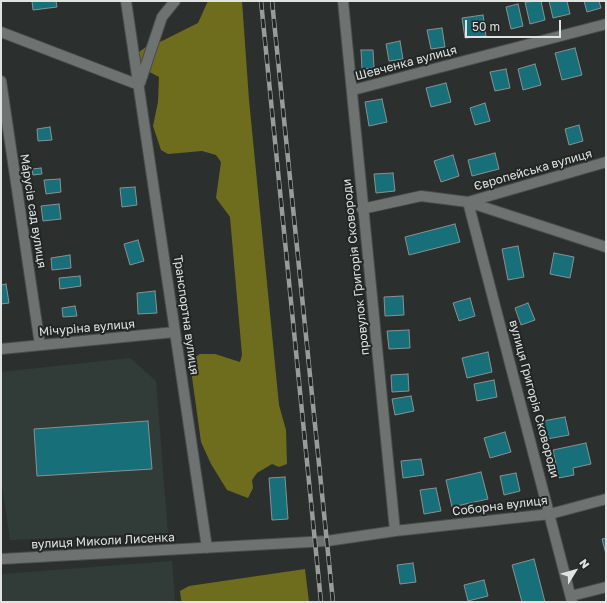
<!DOCTYPE html>
<html>
<head>
<meta charset="utf-8">
<style>
	body { margin:0 }
	#map { position:relative; width:607px; height:603px; overflow:hidden; background:#2b302e; font-family:"Golos Text",sans-serif }
	canvas { display:block }
	.frame { position:absolute; inset:0; border:2px solid #e0e3e2; pointer-events:none }
	.north { position:absolute; left:555px; top:551px; width:40px; height:40px; -webkit-text-stroke:3px #222624; paint-order:stroke; rotate:53deg; font-size:11px; font-weight:700; line-height:16px; text-align:center; color:#e0e3e2 }
	.north::after { content:''; display:block; margin:auto; width:14px; height:18px; background:#e0e3e2; clip-path:polygon(50% 0,100% 100%,50% 72%,0 100%) }
	.scale { position:absolute; left:465px; top:20px; width:96px; height:18px; box-sizing:border-box; border:2px solid #e0e3e2; border-top:0; padding-left:5px; font-size:12px; line-height:14px; white-space:nowrap; color:#e0e3e2; -webkit-text-stroke:3px #222624; paint-order:stroke }
</style>
</head>
<body>
<div id="map">
<canvas width="607" height="603"></canvas>
<div class="frame"></div>
<div class="north">N</div>
<div class="scale">50 m</div>
</div>
<script>
const g = document.querySelector('canvas').getContext('2d');
g.lineJoin = 'round';
function paint(path, color) {
  g.fillStyle = color;
  g.fill(path, 'evenodd');
}
function toPath(rows) {
  const path = new Path2D();
  for (const r of rows) {
    path.moveTo(r[0], r[1]);
    for (let i = 2; i < r.length; i += 2) path.lineTo(r[i], r[i + 1]);
  }
  return path;
}
function strokePath(path, color, width, dash) {
  g.strokeStyle = color;
  g.lineWidth = width;
  g.lineCap = dash ? 'butt' : 'round';
  g.setLineDash(dash || []);
  g.stroke(path);
}
function label(font, color, halo, rows, align = 'center') {
  g.font = font + ' "Golos Text",sans-serif';
  g.lineWidth = 4;
  g.setLineDash([]);
  g.textBaseline = 'middle';
  g.strokeStyle = halo;
  g.fillStyle = color;
  for (const [text, x, y, turn = 0] of rows) {
    g.save();
    g.translate(x, y);
    g.rotate((+turn || 0) * Math.PI / 180);
    g.textAlign = isNaN(turn) ? turn : align;
    if (halo) g.strokeText(text, 0, 0);
    g.fillText(text, 0, 0);
    g.restore();
  }
}
paint(toPath([
	[130,358,156,381,168,533,10,540,1,478,1,372],
	[172,561,175,602,1,602,1,574]
]), '#313c38');
paint(toPath([
	[208,1,242,1,249,100,279,405,286,430,287,464,279,467,272,464,257,473,252,480,253,488,248,498,227,490,211,464,201,442,192,377,194,358,200,354,215,354,240,362,242,355,230,217,216,198,221,162,216,155,202,151,168,154,161,150,153,126,158,102,159,77,132,63,134,56,147,46,162,41,198,23],
	[305,569,309,602,182,602,181,599,180,591,189,586]
]), '#6e6d1e');
const building = toPath([
	[32,1,56,1,57,7,33,10,32,1],
	[541,1,545,20,530,24,525,2,541,1],
	[549,1,567,1,570,14,553,18,549,1],
	[584,1,599,1,601,8,587,12,584,1],
	[518,4,523,26,511,29,506,7,518,4],
	[483,15,486,36,465,38,462,18,483,15],
	[442,28,445,47,431,49,427,30,442,28],
	[400,41,403,59,389,61,386,44,400,41],
	[575,48,582,75,562,80,555,53,575,48],
	[361,50,373,50,374,68,362,69,361,50],
	[535,64,541,85,523,90,518,69,535,64],
	[506,69,510,88,495,91,490,72,506,69],
	[446,83,451,102,431,107,426,88,446,83],
	[382,99,387,122,369,126,365,102,382,99],
	[485,103,490,121,475,125,470,108,485,103],
	[579,125,583,141,569,145,565,129,579,125],
	[50,127,52,140,38,141,37,129,50,127],
	[495,153,499,169,472,176,468,160,495,153],
	[453,155,459,176,441,182,434,161,453,155],
	[41,168,42,174,33,175,32,169,41,168],
	[393,173,395,191,376,193,374,174,393,173],
	[60,179,61,192,46,194,44,180,60,179],
	[135,187,137,205,122,207,120,188,135,187],
	[59,204,61,219,43,221,41,206,59,204],
	[455,224,460,242,409,255,405,237,455,224],
	[138,240,144,261,130,265,124,244,138,240],
	[518,246,524,277,508,280,502,249,518,246],
	[554,253,574,257,570,278,550,274,554,253],
	[70,255,71,268,52,270,51,258,70,255],
	[80,276,81,286,60,289,59,278,80,276],
	[6,284,9,303,1,304,1,285,6,284],
	[155,291,157,313,138,314,137,293,155,291],
	[403,296,404,315,385,316,384,297,403,296],
	[470,298,475,316,459,321,453,303,470,298],
	[528,303,535,320,521,325,515,308,528,303],
	[75,306,77,316,63,317,62,308,75,306],
	[409,330,410,348,389,349,387,331,409,330],
	[488,352,492,372,467,378,462,358,488,352],
	[408,374,409,391,392,392,391,375,408,374],
	[494,380,497,397,477,401,474,384,494,380],
	[411,396,414,411,395,415,392,399,411,396],
	[565,417,569,435,547,439,543,421,565,417],
	[148,421,152,469,37,476,34,429,148,421],
	[505,432,511,452,490,458,484,438,505,432],
	[586,443,591,464,573,468,574,475,559,478,553,450,586,443],
	[421,459,424,475,403,478,401,461,421,459],
	[481,472,488,499,452,507,446,480,481,472],
	[516,473,520,491,504,495,500,476,516,473],
	[285,477,288,519,272,520,269,478,285,477],
	[436,488,441,511,424,514,420,490,436,488],
	[606,538,606,554,602,539,606,538],
	[534,559,545,602,522,602,512,565,534,559],
	[413,563,416,582,400,584,397,565,413,563],
	[484,580,488,596,468,601,464,585,484,580]
]);
paint(building, '#176f79');
strokePath(building, '#8b9091', 1);
const minor = toPath([
	[126,1,207,548],
	[343,1,395,531],
	[1,32,139,85],
	[1,81,40,345],
	[140,83,162,17,175,1],
	[353,90,606,24],
	[362,209,421,196,468,202,606,247],
	[1,349,175,332],
	[1,559,327,541,395,531,550,514,606,499],
	[571,596,606,587],
	[572,602,468,202,606,162]
]);
strokePath(minor, '#494d4b', 12);
strokePath(minor, '#6e7372', 10);
const rail = toPath([
	[261,1,321,602],
	[272,1,333,602]
]);
strokePath(rail, '#989c9a', 4.5);
strokePath(rail, '#222624', 3, [9]);
label('12px', '#e0e3e2', '#222624', [
	["Шевченка вулиця",406,63,-15],
	["Європейська вулиця",533,170,-16],
	["Мáрусів сад вулиця",33,211,81],
	["провулок Григорія Сковороди",356,267,-96],
	["Транспортна вулиця",186,315,82],
	["Мічуріна вулиця",87,328,-5],
	["вулиця Григорія Сковороди",534,399,75],
	["Соборна вулиця",500,506,-7],
	["вулиця Миколи Лисенка",103,541,-3]
]);
</script>
</body>
</html>
